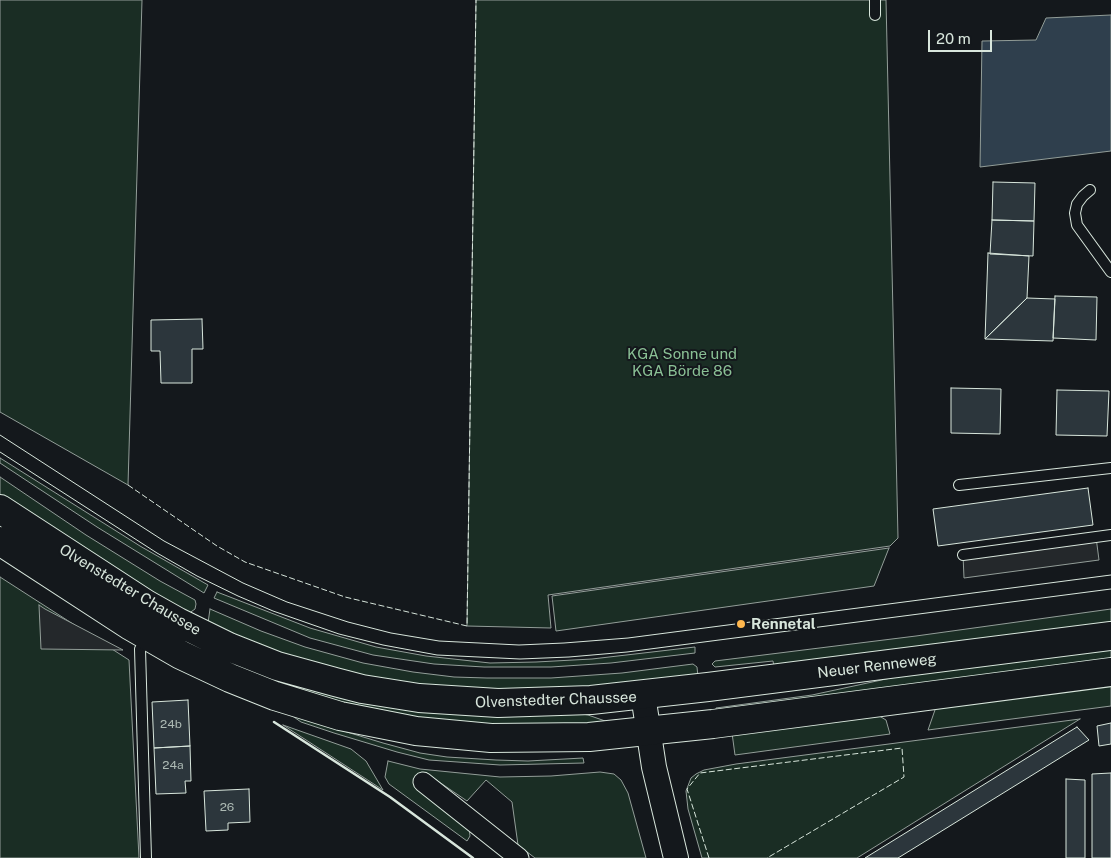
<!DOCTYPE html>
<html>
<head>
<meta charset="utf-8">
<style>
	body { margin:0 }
	#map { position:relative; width:1111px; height:858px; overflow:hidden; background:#14181c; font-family:"Public Sans",sans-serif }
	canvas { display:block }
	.scale { position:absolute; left:928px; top:30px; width:64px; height:22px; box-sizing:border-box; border:2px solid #d8e6dc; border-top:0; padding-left:6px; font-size:15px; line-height:18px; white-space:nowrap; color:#d8e6dc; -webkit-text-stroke:4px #14181c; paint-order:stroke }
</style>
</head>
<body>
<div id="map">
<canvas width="1111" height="858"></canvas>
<div class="scale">20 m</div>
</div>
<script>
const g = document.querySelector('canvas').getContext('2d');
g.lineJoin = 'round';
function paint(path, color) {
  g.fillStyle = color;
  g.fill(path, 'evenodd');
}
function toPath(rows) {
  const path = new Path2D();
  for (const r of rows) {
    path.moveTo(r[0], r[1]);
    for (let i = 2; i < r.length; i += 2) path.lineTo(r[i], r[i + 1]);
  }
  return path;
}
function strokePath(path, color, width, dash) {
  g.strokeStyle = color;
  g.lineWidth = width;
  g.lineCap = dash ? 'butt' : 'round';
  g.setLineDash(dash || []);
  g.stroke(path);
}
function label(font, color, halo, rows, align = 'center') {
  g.font = font + ' "Public Sans",sans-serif';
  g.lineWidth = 4;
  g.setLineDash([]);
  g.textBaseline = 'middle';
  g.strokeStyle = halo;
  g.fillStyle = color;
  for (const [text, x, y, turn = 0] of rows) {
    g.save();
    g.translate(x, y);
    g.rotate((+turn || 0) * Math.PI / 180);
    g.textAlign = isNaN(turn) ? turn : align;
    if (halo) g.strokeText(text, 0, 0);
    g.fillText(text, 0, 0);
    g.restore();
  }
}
const green = toPath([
	[0,0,142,0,128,485,0,412,0,0],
	[476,0,886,0,898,538,890,546,548,595,551,628,467,626,476,0],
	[0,458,140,546,208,585,204,593,97,527,0,463,0,458],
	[0,477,86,535,160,581,195,600,196,604,195,609,188,614,184,613,0,497,0,477],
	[0,524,213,653,588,715,608,722,529,729,379,715,221,666,0,531,0,524],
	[889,548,874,586,556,631,552,596,889,548],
	[0,577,129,660,139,858,0,858,0,577],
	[217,592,310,628,376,647,426,656,490,663,536,662,592,659,695,647,695,653,611,663,551,667,484,667,434,664,373,655,310,638,214,598,217,592],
	[210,609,261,631,305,647,363,663,413,672,454,677,487,678,551,678,622,673,693,664,697,667,698,677,510,693,369,680,274,653,208,623,210,609],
	[1111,609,1111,624,774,667,773,661,715,667,712,664,715,661,916,636,1111,609],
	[1111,647,1111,661,716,712,716,708,812,695,900,676,1111,647],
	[1111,684,1111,706,928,730,936,707,1111,684],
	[876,714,886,720,890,734,735,755,732,733,876,714],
	[291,715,383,743,420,753,447,757,496,760,528,761,583,758,584,763,500,765,429,760,397,752,334,733,301,722,291,715],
	[1080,719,857,858,702,858,688,809,686,791,691,778,696,774,704,770,736,764,1080,719],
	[283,725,351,749,366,761,383,790,283,725],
	[388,761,420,769,500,777,551,776,600,772,614,774,621,780,628,793,646,858,535,858,518,845,512,802,486,780,467,801,426,773,416,785,469,828,470,836,467,841,389,784,385,777,388,761]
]);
paint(green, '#1a2d24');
strokePath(green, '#939e99', 1);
const parking = toPath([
	[1096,537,1099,560,964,578,963,555,1096,537],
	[39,605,45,609,123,650,41,649,39,605]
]);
paint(parking, '#24282b');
strokePath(parking, '#939e99', 1);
const water = toPath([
	[1111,15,1111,151,980,167,982,41,1036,40,1046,18,1111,15]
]);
paint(water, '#2f3f4d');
strokePath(water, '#939e99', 1);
const building = toPath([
	[993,182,1035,183,1034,221,992,220,993,182],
	[992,220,1034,221,1033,256,990,254,992,220],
	[988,253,1029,256,1027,298,985,339,988,253],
	[1055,296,1097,297,1096,340,1053,338,1055,296],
	[1027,298,1055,299,1053,341,985,339,1027,298],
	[202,319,203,349,192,349,192,383,161,383,160,351,151,351,151,320,202,319],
	[951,388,1001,389,1000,434,951,433,951,388],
	[1057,390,1109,391,1107,436,1056,435,1057,390],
	[1088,488,1093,525,938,546,933,509,1088,488],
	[188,700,190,746,154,748,152,702,188,700],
	[1111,723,1111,744,1099,746,1097,726,1111,723],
	[1077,727,1089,740,898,858,865,858,1077,727],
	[190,746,191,781,185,781,186,793,156,794,154,748,190,746],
	[1111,773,1111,858,1092,858,1092,774,1111,773],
	[1066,779,1085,780,1085,858,1066,858,1066,779],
	[249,789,250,822,228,823,228,830,206,831,204,791,249,789]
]);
paint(building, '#2c363c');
strokePath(building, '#d8e6dc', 1);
const service = toPath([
	[875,0,875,15],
	[1090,190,1083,196,1077,204,1075,213,1077,225,1111,272],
	[959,485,1111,468],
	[963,555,1111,535],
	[146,858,140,649,148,638]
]);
const minor = toPath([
	[423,782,519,858]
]);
const tertiary = toPath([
	[643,695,654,767,676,858]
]);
const primary = toPath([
	[0,509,146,604,178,622,229,647,277,666,335,682,362,689,419,698,498,703,591,700,708,687,1111,636],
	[0,541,129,625,181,655,230,678,275,696,340,716,416,731,491,738,589,737,713,724,1111,672]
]);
strokePath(service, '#d8e6dc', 12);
strokePath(minor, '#d8e6dc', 21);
strokePath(tertiary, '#d8e6dc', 26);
strokePath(primary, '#d8e6dc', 30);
strokePath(service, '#14181c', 10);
strokePath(minor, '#14181c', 19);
strokePath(tertiary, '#14181c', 24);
strokePath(primary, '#14181c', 28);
strokePath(toPath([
	[0,435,164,541,243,583,287,602,348,622,391,633,439,641,519,645,564,643,628,638,1111,575],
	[0,452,157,553,197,576,238,596,273,611,339,634,383,645,437,655,520,659,569,657,627,652,1111,589]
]), '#d8e6dc', 1);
strokePath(toPath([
	[128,485,217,546,245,562,345,597,467,626,476,0],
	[709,858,687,789,700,773,902,748,904,777,767,858]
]), '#d8e6dc', 1, [6, 2.5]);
strokePath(toPath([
	[274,722,390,797,473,858]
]), '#d8e6dc', 2.5);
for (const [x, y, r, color] of [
	[741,624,5,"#ffb74d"]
]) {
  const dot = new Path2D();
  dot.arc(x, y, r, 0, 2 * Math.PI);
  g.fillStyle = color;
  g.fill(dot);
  strokePath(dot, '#14181c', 2);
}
label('12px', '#adbab4', null, [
	["24b",171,724],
	["24a",173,765],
	["26",227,807]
]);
label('15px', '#8ac095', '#14181c', [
	["KGA Sonne und",682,354],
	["KGA Börde 86",682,371]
]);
label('15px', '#d8e6dc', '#14181c', [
	["Olvenstedter Chaussee",130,590,31],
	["Neuer Renneweg",877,666,-7],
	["Olvenstedter Chaussee",556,700,-2]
]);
label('bold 15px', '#d8e6dc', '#14181c', [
	["Rennetal",751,624]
], 'left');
</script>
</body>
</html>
